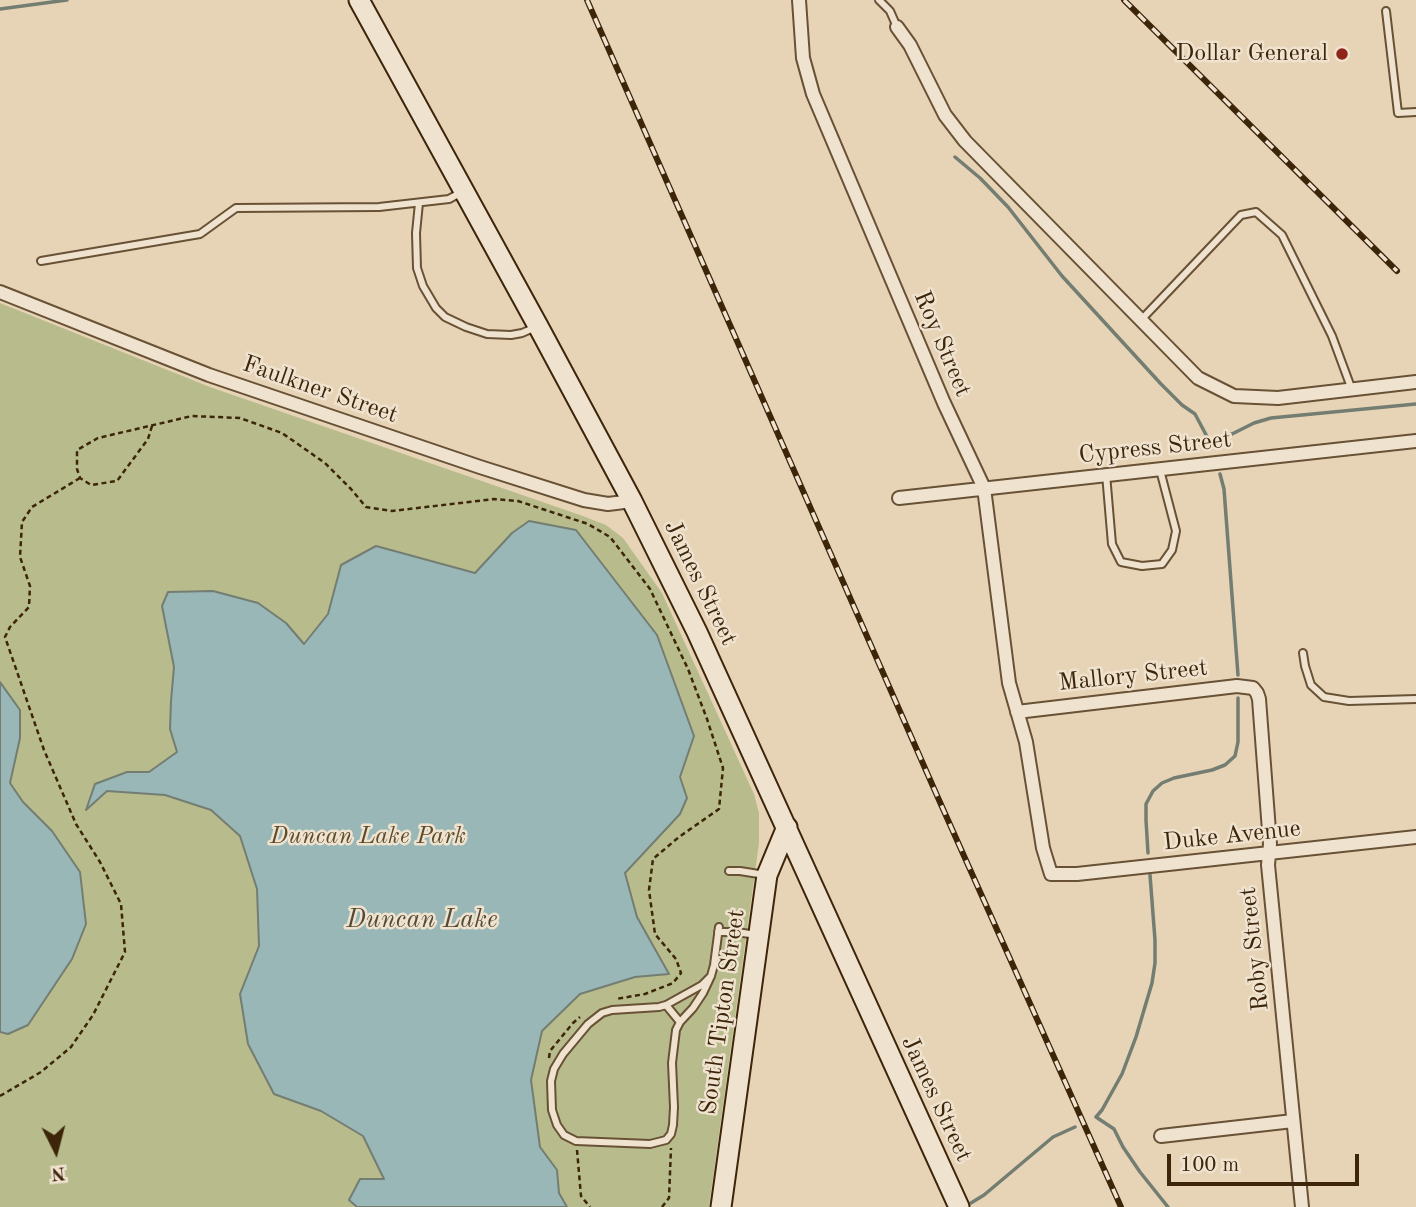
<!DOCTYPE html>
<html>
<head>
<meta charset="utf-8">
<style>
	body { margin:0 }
	#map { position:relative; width:1416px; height:1207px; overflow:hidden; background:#e7d4b6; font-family:"Old Standard TT",serif }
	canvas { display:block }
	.north { position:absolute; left:21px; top:1116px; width:70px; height:70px; -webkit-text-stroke:5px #efe3d0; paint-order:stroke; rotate:174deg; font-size:19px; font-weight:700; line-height:28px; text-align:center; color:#3d250a }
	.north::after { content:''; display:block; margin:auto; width:24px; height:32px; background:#3d250a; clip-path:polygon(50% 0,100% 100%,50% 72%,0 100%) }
	.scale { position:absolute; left:1167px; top:1154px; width:192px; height:32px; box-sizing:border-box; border:4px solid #3d250a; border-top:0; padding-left:9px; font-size:21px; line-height:24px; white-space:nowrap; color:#3d250a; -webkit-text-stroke:5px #efe3d0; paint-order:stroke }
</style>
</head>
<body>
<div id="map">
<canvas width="1416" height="1207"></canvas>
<div class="north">N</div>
<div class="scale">100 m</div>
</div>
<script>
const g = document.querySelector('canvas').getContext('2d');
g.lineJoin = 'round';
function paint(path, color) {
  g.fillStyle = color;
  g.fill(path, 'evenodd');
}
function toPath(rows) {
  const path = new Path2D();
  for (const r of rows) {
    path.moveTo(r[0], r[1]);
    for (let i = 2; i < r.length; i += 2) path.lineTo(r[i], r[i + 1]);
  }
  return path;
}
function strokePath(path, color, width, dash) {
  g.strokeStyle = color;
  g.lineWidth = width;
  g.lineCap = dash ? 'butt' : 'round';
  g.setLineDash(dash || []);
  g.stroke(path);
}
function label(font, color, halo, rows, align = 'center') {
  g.font = font + ' "Old Standard TT",serif';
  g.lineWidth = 5;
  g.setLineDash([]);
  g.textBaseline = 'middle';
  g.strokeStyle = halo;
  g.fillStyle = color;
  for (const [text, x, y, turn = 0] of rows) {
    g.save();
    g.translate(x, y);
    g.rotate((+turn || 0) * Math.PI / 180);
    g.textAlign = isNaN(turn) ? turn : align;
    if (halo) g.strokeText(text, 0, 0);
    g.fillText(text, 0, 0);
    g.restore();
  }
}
paint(toPath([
	[0,303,210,387,580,515,606,525,623,538,662,593,754,794,759,813,759,843,709,1207,0,1207]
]), '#b8bc8c');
const water = toPath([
	[529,521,576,530,657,635,694,736,680,777,687,798,680,814,625,873,637,917,669,974,635,977,580,994,542,1031,531,1080,540,1147,557,1170,559,1193,567,1207,357,1207,349,1200,360,1179,384,1179,363,1136,321,1111,274,1094,248,1044,240,994,259,946,257,889,240,836,211,810,165,795,107,791,86,810,95,784,127,772,149,772,177,752,170,729,171,701,174,667,162,606,168,592,213,591,258,603,286,623,304,644,328,614,341,565,376,546,475,573,512,533,529,521],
	[0,682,20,710,20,738,10,783,23,802,52,831,80,872,86,924,72,959,28,1025,8,1034,0,1032,0,682]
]);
paint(water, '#99b7b7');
strokePath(water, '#747d72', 2);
strokePath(toPath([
	[0,9,67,0],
	[955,157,980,178,1008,207,1062,276,1161,384,1182,405,1195,414,1212,446],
	[1210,442,1232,434,1254,423,1271,418,1416,404],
	[1220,474,1224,489,1238,675],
	[1148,853,1146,820,1146,804,1153,791,1162,783,1174,778,1212,770,1225,765,1235,756,1238,742,1238,698],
	[1150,875,1155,940,1155,963,1152,983,1136,1037,1122,1074,1102,1110,1096,1117,1114,1129,1123,1147,1140,1172,1168,1207],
	[971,1203,984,1195,1053,1137,1075,1127]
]), '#747d72', 3.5);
const lane = toPath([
	[879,0,890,11,897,27],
	[1386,11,1398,113,1416,112],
	[419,203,416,233,417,268,423,286,436,308,445,317,466,327,487,334,511,335,522,333,536,327],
	[41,261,200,234,236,208,379,207,449,199,462,192],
	[1141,320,1241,215,1256,212,1282,235,1332,336,1352,390],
	[1106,474,1112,544,1121,562,1142,566,1162,564,1172,550,1176,531,1160,470],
	[1303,653,1305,666,1311,685,1324,697,1349,701,1416,699],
	[729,871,740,871,765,875],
	[718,932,737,932,756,935],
	[711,976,702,985,666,1005,659,1007,612,1010,602,1013,588,1024,563,1054,554,1069,551,1081,552,1110,557,1125,564,1135,576,1141,650,1144,666,1140,671,1134,673,1125,674,1107,672,1063,676,1030,680,1022,693,1008,703,993,711,976,714,965,719,927],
	[666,1005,680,1022]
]);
const street = toPath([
	[799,0,803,58,813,94,944,403,984,488,1009,683,1026,742,1043,848,1051,874,1077,874,1416,837],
	[897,27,910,45,945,115,965,141,1198,378,1234,396,1278,398,1416,382],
	[0,292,209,375,480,467,584,500,608,504,632,501],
	[899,498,1416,441],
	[1017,712,1237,686,1253,688,1257,693,1259,699,1270,844,1268,865,1302,1207],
	[1161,1136,1293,1121]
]);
const secondary = toPath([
	[359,0,538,326,632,501,697,632,959,1207],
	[721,1207,767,875,787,827]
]);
strokePath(lane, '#685135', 10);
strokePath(street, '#685135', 16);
strokePath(secondary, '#3d250a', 23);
strokePath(toPath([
	[152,426,148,439,117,481,91,485,80,478,77,469,77,450,98,438,192,416,240,418,282,433,325,463,351,489,366,507,392,511,494,499,518,501,588,524,610,537,650,589,688,669,707,719,723,768,719,809,679,837,653,859,649,890,655,934,676,959,681,973,673,983,645,994,616,999],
	[549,1058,550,1051,573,1023,580,1017],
	[0,1096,41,1072,71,1047,93,1015,125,952,121,904,100,862,76,824,44,750,5,637,10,627,29,607,30,586,20,557,22,522,32,507,80,478],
	[577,1150,581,1196,590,1207],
	[662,1207,669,1198,671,1148]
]), '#3d250a', 2.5, [5, 3.5]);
strokePath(lane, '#efe3d0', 6);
strokePath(street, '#efe3d0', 12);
strokePath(secondary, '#efe3d0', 19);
const rail = toPath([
	[587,0,939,800,1121,1207],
	[1124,0,1397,271]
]);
strokePath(rail, '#3d250a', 6);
strokePath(rail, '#efe3d0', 3.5, [10]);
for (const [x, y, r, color] of [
	[1342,54,7,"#8f2418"]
]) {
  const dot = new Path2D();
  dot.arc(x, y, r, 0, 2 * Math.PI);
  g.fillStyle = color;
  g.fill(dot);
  strokePath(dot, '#efe3d0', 2.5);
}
label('24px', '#3d250a', '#efe3d0', [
	["Dollar General",1328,54]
], 'right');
label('24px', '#3d250a', '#efe3d0', [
	["Roy Street",942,344,67],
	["Faulkner Street",320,390,19],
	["Cypress Street",1155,448,-6],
	["James Street",700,583,64],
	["Mallory Street",1133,676,-6],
	["Duke Avenue",1232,836,-6],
	["Roby Street",1255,949,-96],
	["South Tipton Street",723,1012,-82],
	["James Street",936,1099,65]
]);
label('italic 24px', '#5c4b2a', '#efe3d0', [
	["Duncan Lake Park",368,837]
]);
label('italic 26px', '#544a35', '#efe3d0', [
	["Duncan Lake",422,920]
]);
</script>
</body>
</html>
